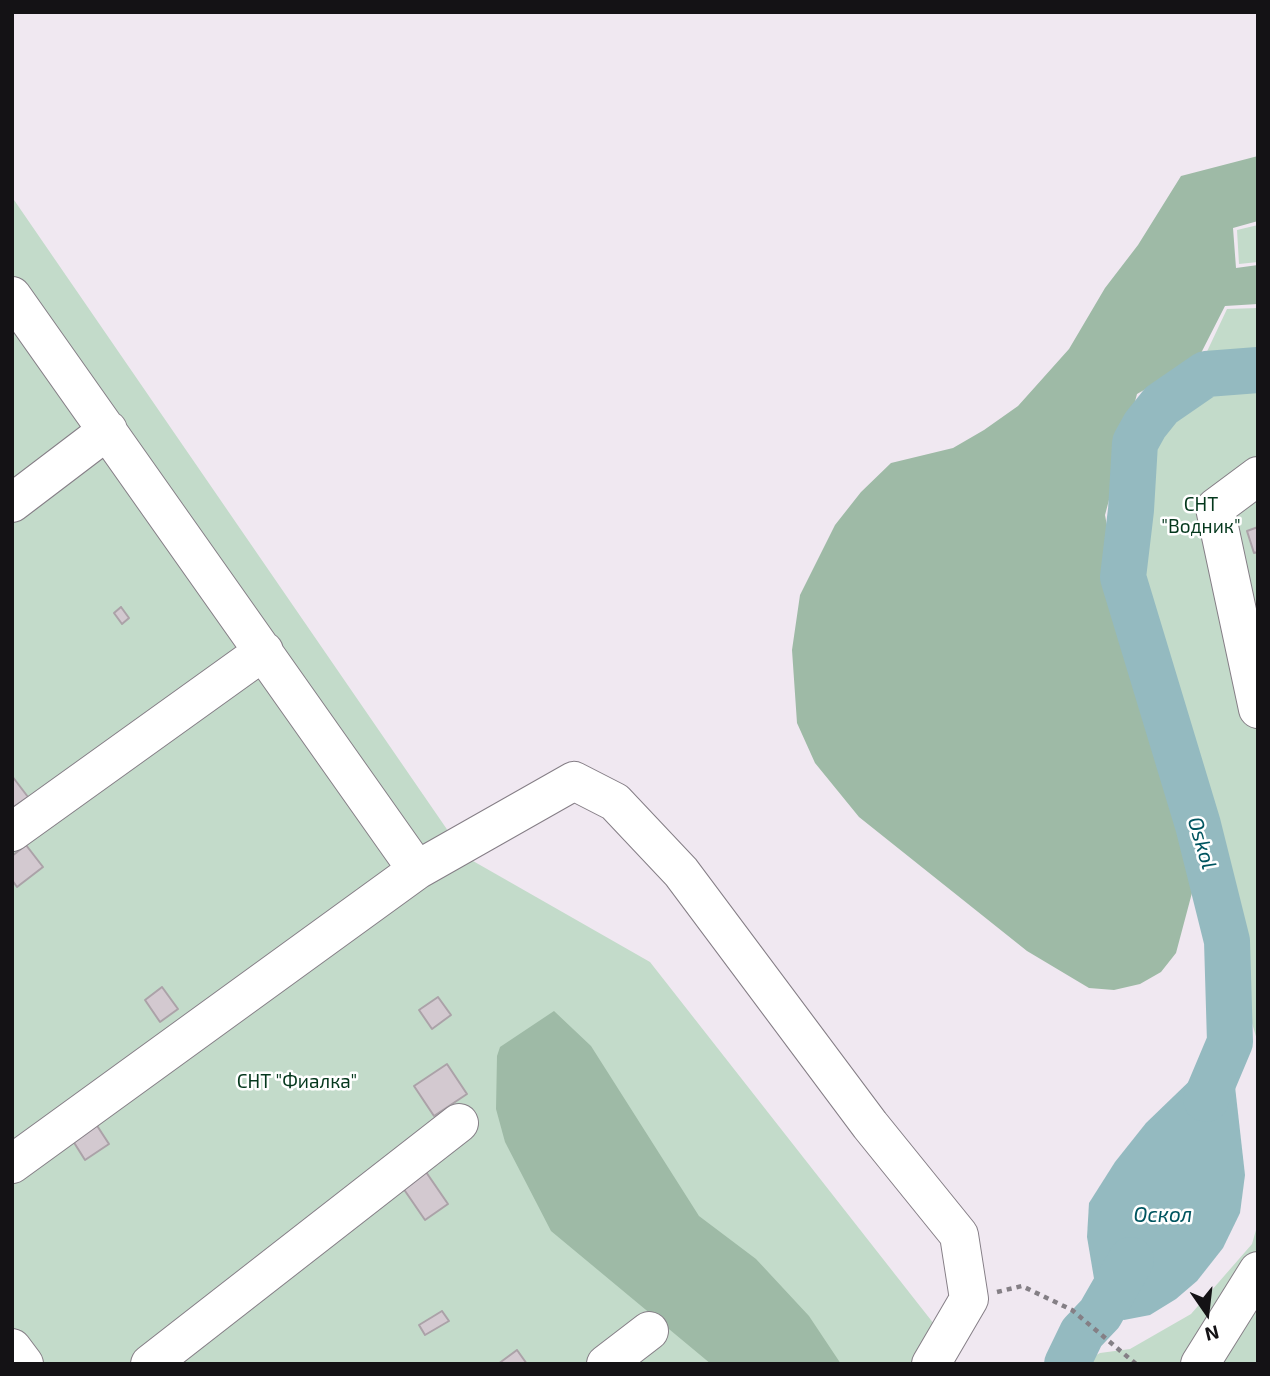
<!DOCTYPE html>
<html>
<head>
<meta charset="utf-8">
<style>
	body { margin:0 }
	#map { position:relative; width:1270px; height:1376px; overflow:hidden; background:#f0e8f1; font-family:"Exo 2",sans-serif }
	canvas { display:block }
	.frame { position:absolute; inset:0; border:14px solid #141215; pointer-events:none }
	.north { position:absolute; left:1172px; top:1278px; width:70px; height:70px; -webkit-text-stroke:5px #fff; paint-order:stroke; rotate:166deg; font-size:19px; font-weight:700; line-height:28px; text-align:center; color:#141215 }
	.north::after { content:''; display:block; margin:auto; width:24px; height:32px; background:#141215; clip-path:polygon(50% 0,100% 100%,50% 72%,0 100%) }
</style>
</head>
<body>
<div id="map">
<canvas width="1270" height="1376"></canvas>
<div class="frame"></div>
<div class="north">N</div>
</div>
<script>
const g = document.querySelector('canvas').getContext('2d');
g.lineJoin = 'round';
function paint(path, color) {
  g.fillStyle = color;
  g.fill(path, 'evenodd');
}
function toPath(rows) {
  const path = new Path2D();
  for (const r of rows) {
    path.moveTo(r[0], r[1]);
    for (let i = 2; i < r.length; i += 2) path.lineTo(r[i], r[i + 1]);
  }
  return path;
}
function strokePath(path, color, width, dash) {
  g.strokeStyle = color;
  g.lineWidth = width;
  g.lineCap = dash ? 'butt' : 'round';
  g.setLineDash(dash || []);
  g.stroke(path);
}
function label(font, color, halo, rows, align = 'center') {
  g.font = font + ' "Exo 2",sans-serif';
  g.lineWidth = 5;
  g.setLineDash([]);
  g.textBaseline = 'middle';
  g.strokeStyle = halo;
  g.fillStyle = color;
  for (const [text, x, y, turn = 0] of rows) {
    g.save();
    g.translate(x, y);
    g.rotate((+turn || 0) * Math.PI / 180);
    g.textAlign = isNaN(turn) ? turn : align;
    if (halo) g.strokeText(text, 0, 0);
    g.fillText(text, 0, 0);
    g.restore();
  }
}
paint(toPath([
	[12,197,466,857,650,962,934,1324,930,1364,12,1364],
	[1258,225,1258,262,1239,264,1237,230],
	[1258,308,1258,358,1203,360,1227,309],
	[1258,386,1258,1043,1241,987,1245,939,1240,906,1144,575,1143,507,1148,449,1164,423,1191,404,1214,393],
	[1258,1223,1258,1364,1087,1364,1091,1358,1100,1353,1130,1349,1191,1314,1252,1244]
]), '#c3dbca');
paint(toPath([
	[1258,156,1258,221,1233,228,1236,268,1258,265,1258,304,1225,306,1198,359,1137,394,1105,515,1142,716,1155,757,1189,819,1197,874,1176,953,1161,972,1140,984,1114,990,1089,988,1027,951,859,817,815,763,797,723,792,650,800,595,835,525,861,492,891,463,953,448,984,430,1018,406,1069,349,1105,288,1138,245,1181,176],
	[554,1011,591,1046,699,1216,756,1259,809,1316,841,1364,711,1364,551,1231,505,1142,496,1109,497,1056,500,1047]
]), '#9ebaa6');
paint(toPath([
	[1230,1042,1245,1175,1240,1213,1223,1248,1197,1281,1176,1299,1150,1315,1124,1320,1100,1314,1087,1237,1089,1203,1115,1162,1146,1123]
]), '#94bac0');
strokePath(toPath([
	[1206,1099,1230,1042,1227,941,1198,825,1123,577,1131,510,1135,443,1145,425,1161,405,1206,374,1258,370],
	[1067,1364,1082,1333,1100,1314,1131,1260]
]), '#94bac0', 46);
const building = toPath([
	[1258,527,1258,552,1254,553,1247,531,1258,527],
	[121,607,129,618,122,624,114,613,121,607],
	[12,776,28,797,12,808,12,776],
	[26,845,43,867,17,887,12,880,12,856,26,845],
	[162,987,178,1009,160,1022,145,1000,162,987],
	[438,997,451,1015,432,1029,419,1010,438,997],
	[447,1064,467,1094,434,1116,414,1086,447,1064],
	[92,1118,109,1144,85,1160,68,1133,92,1118],
	[426,1172,448,1204,425,1220,403,1188,426,1172],
	[442,1311,449,1321,425,1335,419,1325,442,1311],
	[517,1350,527,1364,498,1364,517,1350]
]);
paint(building, '#d3c9d0');
strokePath(building, '#aba2a8', 2);
const minor = toPath([
	[12,296,417,870,574,781,615,802,681,872,870,1125,959,1235,969,1299,931,1364],
	[1258,476,1215,508,1258,709],
	[12,503,108,430],
	[12,832,264,651],
	[12,1164,417,870],
	[12,1348,24,1364],
	[150,1364,459,1123],
	[606,1364,649,1331],
	[1200,1364,1258,1271]
]);
strokePath(minor, '#857e86', 40);
strokePath(toPath([
	[997,1292,1022,1286,1072,1310,1136,1364]
]), '#847f85', 4.5, [5, 5]);
strokePath(minor, '#fff', 38);
label('19px', '#05381d', '#fff', [
	["СНТ",1201,505],
	["\"Водник\"",1201,527],
	["СНТ \"Фиалка\"",297,1082]
]);
label('italic 21px', '#005560', '#fff', [
	["Oskol",1202,843,73],
	["Оскол",1163,1215]
]);
</script>
</body>
</html>
